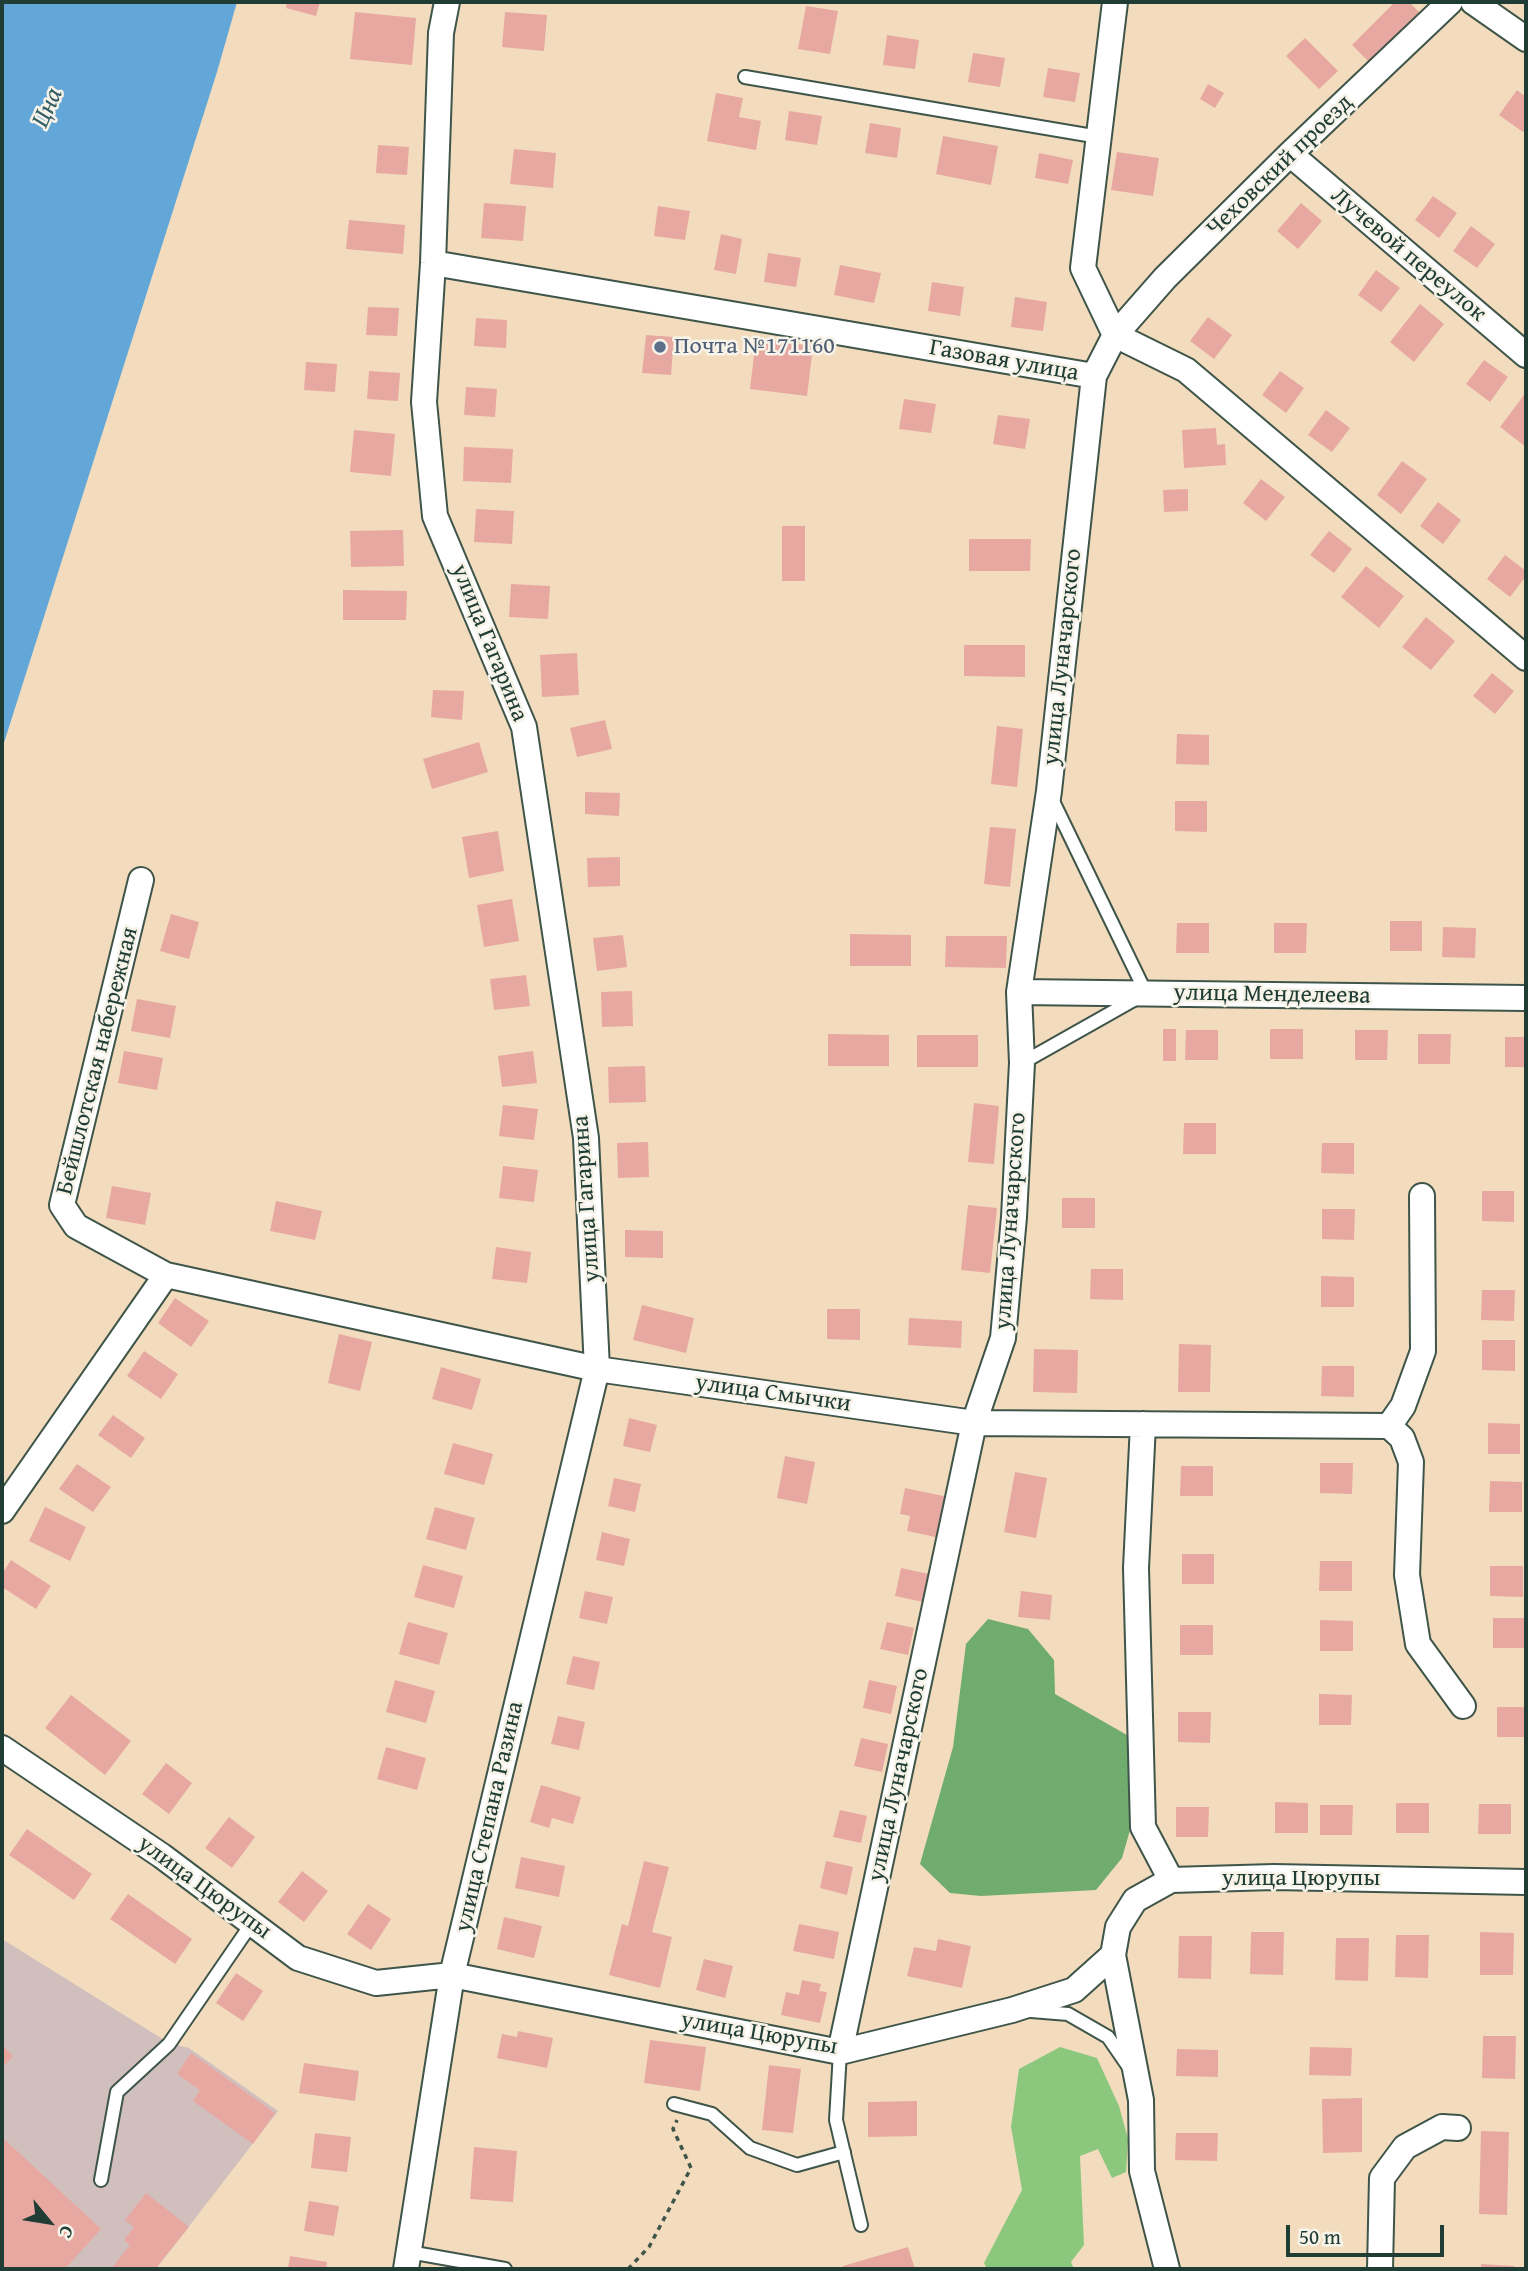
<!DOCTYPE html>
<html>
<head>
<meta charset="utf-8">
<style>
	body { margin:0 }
	#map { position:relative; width:1528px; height:2271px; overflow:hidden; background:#f2dcbd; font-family:"Gentium Book Plus",serif }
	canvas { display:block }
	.frame { position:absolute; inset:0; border:4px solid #1f3d34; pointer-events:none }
	.north { position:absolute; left:14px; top:2187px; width:70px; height:70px; -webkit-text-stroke:5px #f7f3e8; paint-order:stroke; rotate:120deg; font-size:19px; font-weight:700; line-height:28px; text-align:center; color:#1f3d34 }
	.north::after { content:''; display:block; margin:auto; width:24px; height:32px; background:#1f3d34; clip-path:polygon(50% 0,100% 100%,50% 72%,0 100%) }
	.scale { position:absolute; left:1286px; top:2225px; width:158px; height:32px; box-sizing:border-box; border:4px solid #1f3d34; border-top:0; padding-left:9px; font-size:21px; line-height:24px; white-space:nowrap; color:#1f3d34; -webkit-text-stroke:5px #f7f3e8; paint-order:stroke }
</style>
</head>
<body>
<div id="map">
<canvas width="1528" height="2271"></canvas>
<div class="frame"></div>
<div class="north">С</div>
<div class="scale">50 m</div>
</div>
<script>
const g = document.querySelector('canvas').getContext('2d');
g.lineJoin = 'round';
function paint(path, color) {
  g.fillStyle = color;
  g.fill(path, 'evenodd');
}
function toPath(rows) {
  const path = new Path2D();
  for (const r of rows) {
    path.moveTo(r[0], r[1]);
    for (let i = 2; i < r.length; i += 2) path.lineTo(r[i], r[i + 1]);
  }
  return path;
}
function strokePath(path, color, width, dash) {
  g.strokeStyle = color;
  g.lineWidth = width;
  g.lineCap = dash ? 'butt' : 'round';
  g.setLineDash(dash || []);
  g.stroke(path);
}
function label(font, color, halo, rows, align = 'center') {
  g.font = font + ' "Gentium Book Plus",serif';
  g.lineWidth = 5;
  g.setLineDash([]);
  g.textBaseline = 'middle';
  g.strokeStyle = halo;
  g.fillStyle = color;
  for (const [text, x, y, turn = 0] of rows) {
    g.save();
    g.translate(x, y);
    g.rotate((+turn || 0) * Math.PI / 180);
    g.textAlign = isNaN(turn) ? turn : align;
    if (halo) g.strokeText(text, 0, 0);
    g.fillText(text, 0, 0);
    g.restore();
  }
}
paint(toPath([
	[2,1939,169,2043,189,2048,278,2111,156,2269,2,2269]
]), '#d1bfbe');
paint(toPath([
	[1060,2047,1097,2058,1119,2106,1128,2139,1126,2172,1112,2178,1098,2149,1080,2156,1084,2245,1071,2262,1074,2269,987,2269,984,2263,1022,2190,1011,2127,1019,2069]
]), '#8bc87e');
paint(toPath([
	[988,1619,1028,1629,1054,1660,1055,1694,1127,1735,1132,1823,1122,1858,1096,1890,981,1896,950,1893,920,1864,953,1747,966,1644]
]), '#70ac6d');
paint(toPath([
	[2,2,237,2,217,72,2,749]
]), '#62a7d7');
paint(toPath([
	[287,2,320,2,316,16,286,8],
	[1395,2,1409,2,1419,12,1369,62,1352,45],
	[806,6,838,11,830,54,798,49],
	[355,12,416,18,412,65,350,59],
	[505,12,547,15,544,51,502,47],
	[887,35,919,40,915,69,883,65],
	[1305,38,1338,71,1319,89,1286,56],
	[973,53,1005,58,1000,87,968,82],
	[1048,68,1080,73,1075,102,1043,97],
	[1208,84,1224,93,1215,108,1200,99],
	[1517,90,1526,97,1526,127,1523,132,1499,115],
	[716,93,743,98,739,117,761,121,756,150,707,141],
	[789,111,822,116,817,145,785,140],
	[870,123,901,128,897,158,865,153],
	[943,136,998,146,991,185,936,174],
	[378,145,409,147,407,175,376,173],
	[514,149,556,153,553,188,510,184],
	[1117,152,1159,158,1153,196,1111,190],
	[1039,153,1073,160,1068,184,1035,178],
	[1433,196,1457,213,1439,238,1415,220],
	[484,203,526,206,523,241,481,238],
	[1301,203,1322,221,1298,249,1277,231],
	[658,206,690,211,685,240,654,236],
	[349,220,405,225,403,254,346,249],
	[1471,226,1495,244,1477,268,1453,251],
	[721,234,742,239,736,274,714,270],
	[768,253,801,258,796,287,764,282],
	[840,265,881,273,874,303,834,295],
	[1376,270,1400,288,1381,312,1358,295],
	[932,282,964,287,960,316,928,311],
	[1015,297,1047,302,1043,331,1011,327],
	[1420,304,1444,324,1414,362,1390,342],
	[368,307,399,308,397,336,366,335],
	[1208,317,1232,335,1214,359,1190,341],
	[476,318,507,320,506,348,474,346],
	[646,335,674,337,671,375,642,373],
	[756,339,813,346,807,396,750,389],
	[1484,360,1508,377,1490,402,1466,384],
	[306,362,337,364,335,392,304,390],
	[369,371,400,373,398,401,367,399],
	[1280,371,1304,388,1286,413,1262,395],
	[466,387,497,389,495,417,464,415],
	[1524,395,1526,397,1526,447,1500,427],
	[904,399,936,404,931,433,899,429],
	[1326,410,1350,428,1332,452,1308,435],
	[998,415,1030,419,1025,449,993,444],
	[1216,428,1217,445,1225,444,1226,465,1184,468,1182,430],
	[354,430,395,434,391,476,350,472],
	[464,447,513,449,511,483,463,481],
	[1402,461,1427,479,1401,514,1377,495],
	[1261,479,1285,497,1266,521,1243,503],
	[1188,489,1188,511,1164,512,1163,490],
	[1438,502,1461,520,1443,544,1420,526],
	[476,509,514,511,512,544,474,542],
	[782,526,805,526,805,581,782,581],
	[403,530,404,566,351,567,350,531],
	[1329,531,1352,549,1334,573,1310,555],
	[969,539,1031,539,1030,571,969,571],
	[1505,555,1526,571,1526,576,1510,597,1487,579],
	[1366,566,1404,596,1379,628,1341,597],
	[511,584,550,586,548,619,509,617],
	[343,590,407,591,406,620,343,620],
	[1426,617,1455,641,1431,670,1402,647],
	[964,645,1025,645,1025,677,964,676],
	[577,653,579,695,542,697,540,655],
	[1492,673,1514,691,1495,714,1473,696],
	[433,690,464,691,462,720,431,717],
	[605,720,612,749,577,757,570,728],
	[997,726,1023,729,1017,787,991,784],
	[1177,734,1209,735,1209,765,1176,764],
	[479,742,488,772,432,789,423,759],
	[585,792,620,793,619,816,585,814],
	[1175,801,1207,801,1207,832,1175,831],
	[990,827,1016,829,1010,887,984,884],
	[498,831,504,871,469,878,462,837],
	[620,857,620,886,588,887,587,858],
	[512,899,519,941,484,947,477,905],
	[171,914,199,922,189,959,160,951],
	[1390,921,1422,921,1422,951,1390,951],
	[1177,923,1209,923,1209,953,1176,953],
	[1274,923,1307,923,1306,953,1274,953],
	[1443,927,1476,928,1475,958,1442,957],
	[850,934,911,935,911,966,850,966],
	[623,935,627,967,597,971,593,938],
	[946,936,1007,936,1006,968,945,967],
	[526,975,530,1006,494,1010,490,979],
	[632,991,633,1026,602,1027,601,992],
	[137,999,176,1006,170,1038,131,1031],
	[1163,1029,1176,1029,1176,1061,1163,1061],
	[1270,1029,1303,1029,1303,1059,1270,1059],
	[1186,1030,1218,1030,1218,1060,1185,1060],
	[1355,1030,1388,1030,1387,1060,1355,1060],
	[828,1034,889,1035,889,1066,828,1066],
	[1418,1034,1451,1034,1450,1064,1418,1064],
	[917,1035,978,1035,978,1067,917,1067],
	[1505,1037,1526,1037,1526,1067,1505,1067],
	[124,1051,163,1058,157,1090,118,1083],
	[533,1051,537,1083,502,1087,498,1056],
	[645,1066,646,1102,609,1103,608,1067],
	[974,1103,999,1106,994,1164,968,1162],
	[503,1105,538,1109,534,1140,499,1136],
	[1184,1123,1216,1123,1216,1154,1183,1154],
	[648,1142,649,1177,618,1178,617,1143],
	[1322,1143,1354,1143,1354,1174,1321,1173],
	[503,1166,538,1170,534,1202,499,1198],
	[112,1186,151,1193,145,1225,106,1218],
	[1482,1191,1514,1191,1514,1222,1482,1221],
	[1062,1198,1095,1198,1095,1228,1062,1228],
	[276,1201,322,1211,315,1240,270,1231],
	[968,1205,997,1208,990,1273,961,1270],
	[1322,1209,1355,1209,1354,1240,1322,1239],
	[625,1230,663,1231,663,1258,625,1257],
	[496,1247,531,1252,527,1283,492,1279],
	[1091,1269,1123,1269,1123,1300,1090,1299],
	[1321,1276,1354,1277,1354,1307,1321,1307],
	[1482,1290,1515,1290,1514,1321,1481,1320],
	[175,1298,209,1321,191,1347,158,1323],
	[642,1305,694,1318,686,1353,633,1340],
	[827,1309,860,1309,860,1340,827,1339],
	[909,1318,962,1321,961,1348,908,1345],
	[339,1334,372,1342,360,1391,328,1383],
	[1482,1340,1515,1340,1515,1371,1482,1370],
	[1179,1344,1211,1345,1210,1392,1178,1392],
	[1034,1349,1078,1350,1077,1393,1033,1392],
	[144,1351,178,1374,161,1399,127,1376],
	[1322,1366,1354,1366,1354,1397,1321,1396],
	[441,1367,481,1379,472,1410,432,1399],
	[113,1415,145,1438,131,1458,98,1435],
	[629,1418,657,1425,650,1452,623,1446],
	[1488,1423,1520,1424,1520,1454,1488,1454],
	[453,1443,493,1454,484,1485,444,1474],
	[785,1456,815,1462,807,1504,777,1498],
	[1320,1463,1353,1463,1352,1494,1320,1493],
	[77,1464,111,1487,93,1512,59,1489],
	[1181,1466,1213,1466,1213,1496,1180,1496],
	[1015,1472,1047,1478,1036,1538,1004,1532],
	[614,1478,641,1484,635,1512,608,1506],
	[1490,1481,1522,1482,1522,1512,1489,1512],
	[905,1488,948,1497,940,1538,907,1531,910,1516,900,1514],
	[45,1507,86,1527,70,1561,29,1541],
	[435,1507,475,1518,466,1550,426,1539],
	[602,1532,630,1539,624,1566,596,1560],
	[1182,1554,1214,1554,1214,1584,1182,1584],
	[11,1560,51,1586,36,1609,2,1587,2,1574],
	[1320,1561,1352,1561,1352,1591,1319,1591],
	[423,1565,463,1576,454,1608,414,1597],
	[1490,1566,1523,1566,1523,1597,1490,1596],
	[901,1568,929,1574,923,1602,895,1596],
	[585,1591,613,1597,607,1624,579,1618],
	[1021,1591,1052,1595,1050,1620,1018,1617],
	[1493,1618,1526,1618,1525,1648,1493,1648],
	[1320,1620,1353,1621,1353,1651,1320,1651],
	[408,1622,448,1633,439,1665,399,1654],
	[887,1622,914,1628,908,1655,880,1649],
	[1180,1625,1213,1625,1213,1655,1180,1655],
	[573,1656,600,1662,594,1690,566,1684],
	[395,1680,435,1691,426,1723,386,1712],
	[869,1680,897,1686,891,1714,863,1708],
	[1319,1694,1352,1695,1351,1725,1319,1725],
	[71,1695,131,1741,105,1775,45,1728],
	[1497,1707,1526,1707,1526,1737,1497,1737],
	[1178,1712,1211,1712,1210,1743,1178,1742],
	[558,1716,585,1722,579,1750,551,1744],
	[861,1738,888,1744,882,1772,854,1766],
	[386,1747,426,1758,417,1790,377,1779],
	[166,1763,192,1783,169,1814,142,1794],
	[541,1785,581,1797,573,1824,552,1818,549,1828,530,1822],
	[1275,1802,1308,1803,1308,1833,1275,1833],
	[1396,1803,1429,1803,1429,1833,1396,1833],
	[1479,1804,1511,1804,1511,1834,1478,1834],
	[1320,1805,1353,1805,1352,1835,1320,1835],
	[1176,1807,1209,1807,1208,1837,1176,1837],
	[840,1810,867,1816,861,1843,833,1837],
	[229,1817,255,1837,232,1868,205,1848],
	[27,1829,92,1874,74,1900,9,1855],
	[521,1857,565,1866,559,1897,515,1888],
	[644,1861,669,1867,652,1932,672,1937,660,1988,609,1975,622,1924,628,1926],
	[826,1861,853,1867,847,1895,820,1888],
	[302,1871,328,1891,304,1922,278,1902],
	[128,1894,192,1939,175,1964,110,1919],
	[368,1904,391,1919,371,1950,347,1934],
	[504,1917,542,1926,534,1958,497,1949],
	[799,1924,839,1932,834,1959,793,1951],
	[1251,1932,1284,1932,1283,1975,1250,1974],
	[1480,1932,1514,1933,1513,1975,1480,1975],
	[1396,1935,1429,1935,1428,1978,1395,1977],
	[1179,1936,1212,1936,1211,1979,1178,1978],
	[1336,1938,1369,1938,1368,1981,1335,1980],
	[938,1939,971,1946,962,1988,907,1976,914,1947,936,1951],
	[704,1959,733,1966,725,1998,696,1990],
	[236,1973,263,1991,243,2021,216,2003],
	[802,1980,821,1984,819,1991,827,1992,820,2023,781,2015,786,1992,799,1995],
	[518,2031,553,2038,547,2068,497,2058,502,2034,517,2037],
	[1483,2036,1516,2036,1515,2079,1482,2078],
	[650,2040,706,2047,700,2091,644,2083],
	[2,2045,13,2056,2,2068],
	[1310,2047,1352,2048,1351,2076,1309,2075],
	[1177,2049,1218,2050,1218,2077,1176,2076],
	[191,2053,275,2113,253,2144,193,2101,200,2090,177,2074],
	[304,2063,359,2071,355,2101,299,2093],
	[769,2065,801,2069,793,2133,762,2130],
	[1362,2098,1362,2152,1323,2153,1322,2099],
	[917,2101,917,2136,868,2137,868,2102],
	[1481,2131,1509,2132,1507,2215,1479,2214],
	[315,2133,351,2137,347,2172,311,2168],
	[1176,2133,1218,2133,1217,2161,1175,2160],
	[2,2137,101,2229,65,2269,2,2269,4,2258,2,2256],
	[474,2147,517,2151,513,2202,470,2199],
	[146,2193,189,2227,155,2269,111,2269,130,2245,124,2240,134,2227,125,2220],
	[309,2201,339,2206,334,2236,304,2231],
	[908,2247,915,2269,844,2269,843,2266],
	[290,2256,327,2262,326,2269,288,2269],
	[1481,2264,1514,2266,1514,2269,1481,2269]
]), '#e8a8a2');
const lane = toPath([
	[745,77,1099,137],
	[1022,1063,1146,993,1051,797],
	[1031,2011,1068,2014,1108,2037,1128,2066],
	[840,2052,836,2120,861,2225],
	[674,2104,712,2114,750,2148,797,2165,844,2152],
	[101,2180,117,2092,169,2044,252,1923],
	[409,2252,505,2269]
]);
const street = toPath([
	[1115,2,1083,268,1115,335,1165,278,1290,154,1450,2],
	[1473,2,1526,39],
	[1290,154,1526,355],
	[433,263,1094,376,1115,335,1186,370,1526,658],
	[1019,992,1526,998],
	[1422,1196,1423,1351,1403,1406,1389,1426,1402,1438,1411,1462,1407,1575,1418,1644,1463,1706],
	[166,1275,597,1369,974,1423,1389,1426],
	[1143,1424,1136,1568,1143,1827,1171,1880],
	[2,1511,166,1275,76,1226,62,1205,141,880],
	[2,1748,162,1856,298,1958,376,1983,452,1975,840,2052,1012,2010,1074,1990,1113,1955,1118,1927,1135,1900,1171,1880,1274,1877,1526,1882],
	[1113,1955,1141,2100,1142,2171,1167,2269],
	[840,2052,974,1423,1003,1338,1014,1217,1022,1063,1019,992,1049,791,1094,376],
	[406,2269,452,1975,597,1369,586,1138,524,727,435,516,424,402,433,263,441,33,447,2],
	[1380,2269,1382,2178,1405,2147,1442,2127,1458,2128]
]);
strokePath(lane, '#3f5549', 16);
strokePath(street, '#3f5549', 28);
strokePath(toPath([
	[628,2269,649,2247,691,2168,673,2129,677,2120]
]), '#3f5549', 3.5, [5, 5]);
strokePath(lane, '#fff', 12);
strokePath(street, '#fff', 24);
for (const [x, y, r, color] of [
	[660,347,7,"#5c6f8a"]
]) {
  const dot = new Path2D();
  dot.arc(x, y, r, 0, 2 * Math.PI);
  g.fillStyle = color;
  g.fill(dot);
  strokePath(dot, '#f7f3e8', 2.5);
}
label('24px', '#1f3d34', '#f7f3e8', [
	["Чеховский проезд",1280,166,-44],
	["Лучевой переулок",1408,255,40],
	["Газовая улица",1004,361,10],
	["улица Гагарина",489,643,68],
	["улица Луначарского",1063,657,-84],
	["улица Менделеева",1272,995,1],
	["Бейшлотская набережная",98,1061,-76],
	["улица Гагарина",587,1199,-94],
	["улица Луначарского",1011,1221,-86],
	["улица Смычки",773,1394,8],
	["улица Луначарского",899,1775,-78],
	["улица Степана Разина",490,1817,-77],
	["улица Цюрупы",1301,1879],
	["улица Цюрупы",204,1888,36],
	["улица Цюрупы",759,2034,10]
]);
label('24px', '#4e5e75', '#f7f3e8', [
	["Почта №171160",674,347]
], 'left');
label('italic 26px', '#335d65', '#f7f3e8', [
	["Цна",48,108,-66]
]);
</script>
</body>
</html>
